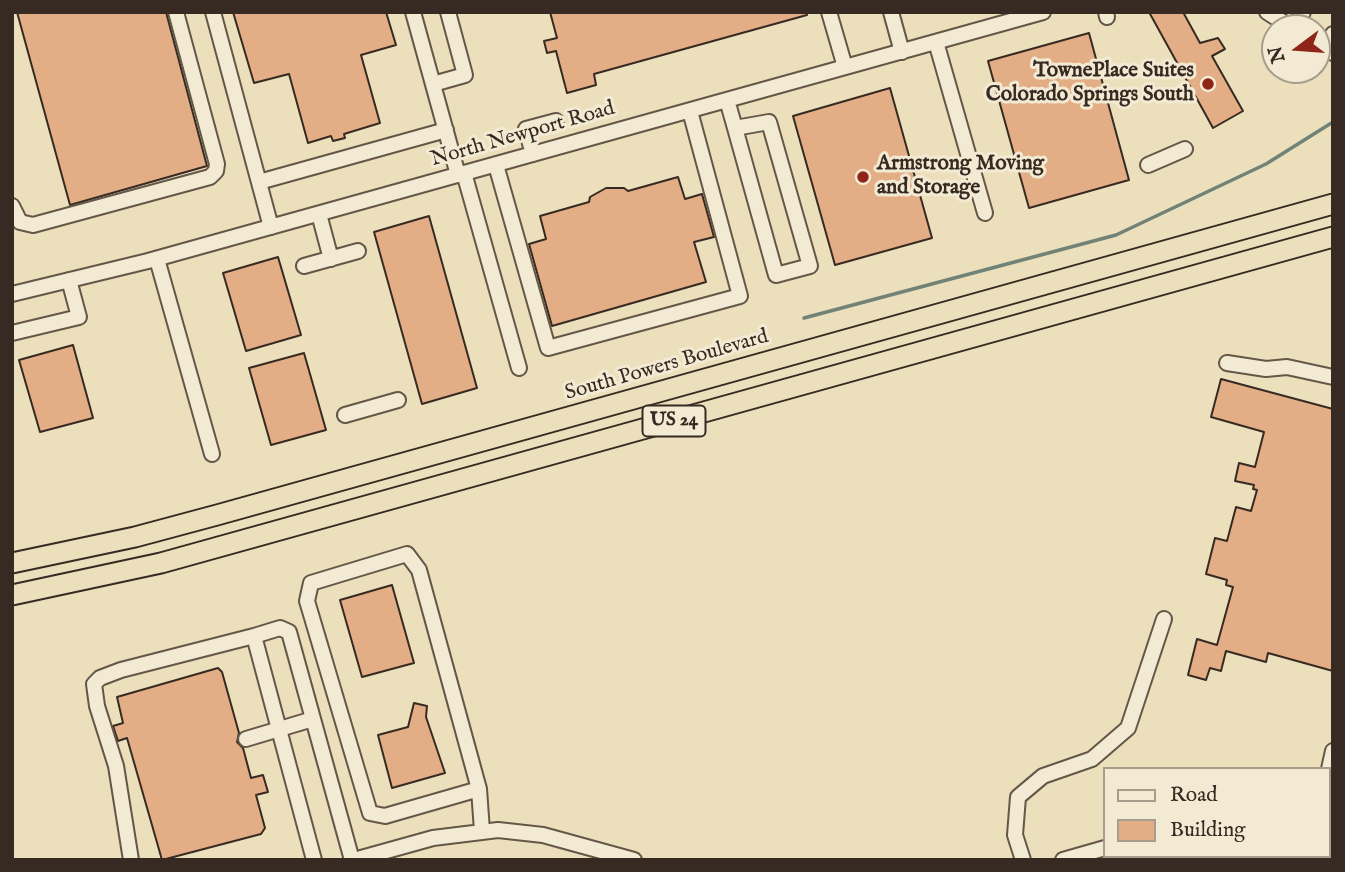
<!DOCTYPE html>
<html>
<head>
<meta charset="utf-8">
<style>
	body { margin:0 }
	#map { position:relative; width:1345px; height:872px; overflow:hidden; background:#ecdfbc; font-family:"IM FELL English",serif }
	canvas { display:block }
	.frame { position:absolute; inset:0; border:14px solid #362a22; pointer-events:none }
	.legend { position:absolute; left:1103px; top:767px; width:228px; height:91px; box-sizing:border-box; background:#f3ead3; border:2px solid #a79d8c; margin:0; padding:9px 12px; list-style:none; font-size:21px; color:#362a22 }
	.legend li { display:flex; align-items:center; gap:14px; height:35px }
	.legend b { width:35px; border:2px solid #a79d8c }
	.north { position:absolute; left:1261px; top:14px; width:70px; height:70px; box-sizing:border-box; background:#f3ead3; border:2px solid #a79d8c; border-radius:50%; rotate:254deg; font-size:19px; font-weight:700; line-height:28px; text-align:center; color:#362a22 }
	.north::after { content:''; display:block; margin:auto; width:24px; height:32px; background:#8f2418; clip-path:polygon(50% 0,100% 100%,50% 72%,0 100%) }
</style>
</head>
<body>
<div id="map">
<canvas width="1345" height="872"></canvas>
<div class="frame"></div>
<ul class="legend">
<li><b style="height:9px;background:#f3ead3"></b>Road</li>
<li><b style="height:19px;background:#e3ad85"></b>Building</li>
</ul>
<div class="north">N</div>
</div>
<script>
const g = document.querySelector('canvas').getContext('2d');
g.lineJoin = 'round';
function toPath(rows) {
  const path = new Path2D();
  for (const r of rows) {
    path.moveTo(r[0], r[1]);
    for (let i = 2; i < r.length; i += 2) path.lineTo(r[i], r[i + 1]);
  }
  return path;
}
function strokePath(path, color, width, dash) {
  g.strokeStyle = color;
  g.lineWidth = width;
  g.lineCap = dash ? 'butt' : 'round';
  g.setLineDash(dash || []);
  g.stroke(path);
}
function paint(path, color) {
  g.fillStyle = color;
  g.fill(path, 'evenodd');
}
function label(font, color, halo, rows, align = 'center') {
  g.font = font + ' "IM FELL English",serif';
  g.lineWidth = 6;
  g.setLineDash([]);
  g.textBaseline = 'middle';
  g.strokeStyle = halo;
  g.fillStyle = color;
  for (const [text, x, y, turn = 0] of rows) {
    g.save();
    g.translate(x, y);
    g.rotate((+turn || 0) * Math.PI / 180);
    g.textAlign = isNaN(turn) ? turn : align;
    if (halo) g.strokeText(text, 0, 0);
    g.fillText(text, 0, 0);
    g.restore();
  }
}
strokePath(toPath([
	[804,318,1116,235,1266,164,1333,122]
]), '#718276', 3.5);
const building = toPath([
	[17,12,166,12,207,166,70,205,17,12],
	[233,12,386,12,396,45,361,55,380,123,344,134,345,138,333,141,331,136,308,143,289,74,254,83,233,12],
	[550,12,806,12,807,15,594,74,596,85,567,93,556,51,547,53,544,41,557,38,550,12],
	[1149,12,1183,12,1200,43,1218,38,1225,49,1212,56,1243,111,1213,128,1149,12],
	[1089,33,1129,180,1029,208,988,61,1089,33],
	[890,88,932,238,835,265,793,116,890,88],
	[678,177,685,199,702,194,714,237,694,242,706,282,552,326,529,244,546,239,540,216,589,202,590,197,606,188,624,188,628,191,678,177],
	[429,216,477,388,422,404,374,232,429,216],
	[278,257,301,335,246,351,223,273,278,257],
	[73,345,93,418,40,432,19,360,73,345],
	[304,353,326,430,271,445,249,368,304,353],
	[1221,379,1333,409,1333,671,1268,653,1266,662,1226,651,1221,671,1210,668,1206,680,1188,675,1197,639,1217,645,1233,587,1226,585,1227,580,1206,574,1215,538,1227,541,1236,507,1251,511,1257,490,1253,489,1254,485,1235,481,1239,463,1255,467,1264,432,1211,417,1221,379],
	[392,585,414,663,362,677,340,600,392,585],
	[218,668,222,672,239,733,237,742,243,748,251,778,263,775,268,792,256,795,265,828,261,834,162,860,127,738,118,741,113,726,123,723,117,697,218,668],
	[414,703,427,706,426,717,445,773,392,788,378,735,408,727,414,703]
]);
paint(building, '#e3ad85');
strokePath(building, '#362a22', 2);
const minor = toPath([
	[213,12,271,227],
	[413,12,458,175],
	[829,12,845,67],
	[891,12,902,52],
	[1106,12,1107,17],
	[1267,12,1292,28],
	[1293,28,1303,12],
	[936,42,985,213],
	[1317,43,1333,53],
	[1325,48,1333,34],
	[433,84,465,75,448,12],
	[727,100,735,128,776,275,810,266,769,122,735,128],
	[533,154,526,129,556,121],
	[496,165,548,348,740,296,690,111],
	[1148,165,1185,149],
	[464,173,519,368],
	[259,182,446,130],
	[12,206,20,222,33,225,210,177,216,171,217,164,176,12],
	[319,214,331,259],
	[157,259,212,454],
	[304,266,358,251],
	[12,294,148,261,1043,12],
	[12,333,79,317,69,280],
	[1227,363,1266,369,1287,367,1333,377],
	[345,415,398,400],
	[246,739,313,719],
	[1329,769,1333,751],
	[479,789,385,816,370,813,307,601,311,583,407,554,419,570,479,789,482,831],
	[1329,851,1333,853],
	[1120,856,1121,860],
	[131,860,116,766,97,706,94,684,100,678,121,670,254,636],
	[314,860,254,636,280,628,289,632,352,860],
	[354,860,433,838,498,830,543,835,634,860],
	[1023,860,1015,835,1018,797,1043,776,1092,759,1128,728,1164,619],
	[1063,860,1105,848]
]);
const highway = toPath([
	[12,563,135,537,217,515,1333,204],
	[12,595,161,563,1333,237]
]);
strokePath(minor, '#645748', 18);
strokePath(highway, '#362a22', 23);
strokePath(minor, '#f3ead3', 14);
strokePath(highway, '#ecdfbc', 19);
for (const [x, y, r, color] of [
	[1208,84,7,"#8f2418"],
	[863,177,7,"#8f2418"]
]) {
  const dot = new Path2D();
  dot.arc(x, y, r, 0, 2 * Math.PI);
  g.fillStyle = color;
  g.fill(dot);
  strokePath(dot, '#f3ead3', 2.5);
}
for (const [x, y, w] of [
	[674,421,63]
]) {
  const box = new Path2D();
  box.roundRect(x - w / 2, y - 15.5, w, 31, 5);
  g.fillStyle = '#f3ead3';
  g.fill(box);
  strokePath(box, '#362a22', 2);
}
label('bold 19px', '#362a22', null, [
	["US 24",674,421]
]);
label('bold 21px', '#362a22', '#f3ead3', [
	["TownePlace Suites",1194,72],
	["Colorado Springs South",1194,96],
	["Armstrong Moving",877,165,"left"],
	["and Storage",877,189,"left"]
], 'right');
label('21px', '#362a22', '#f3ead3', [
	["North Newport Road",523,135,-16],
	["South Powers Boulevard",667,366,-16]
]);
</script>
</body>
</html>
